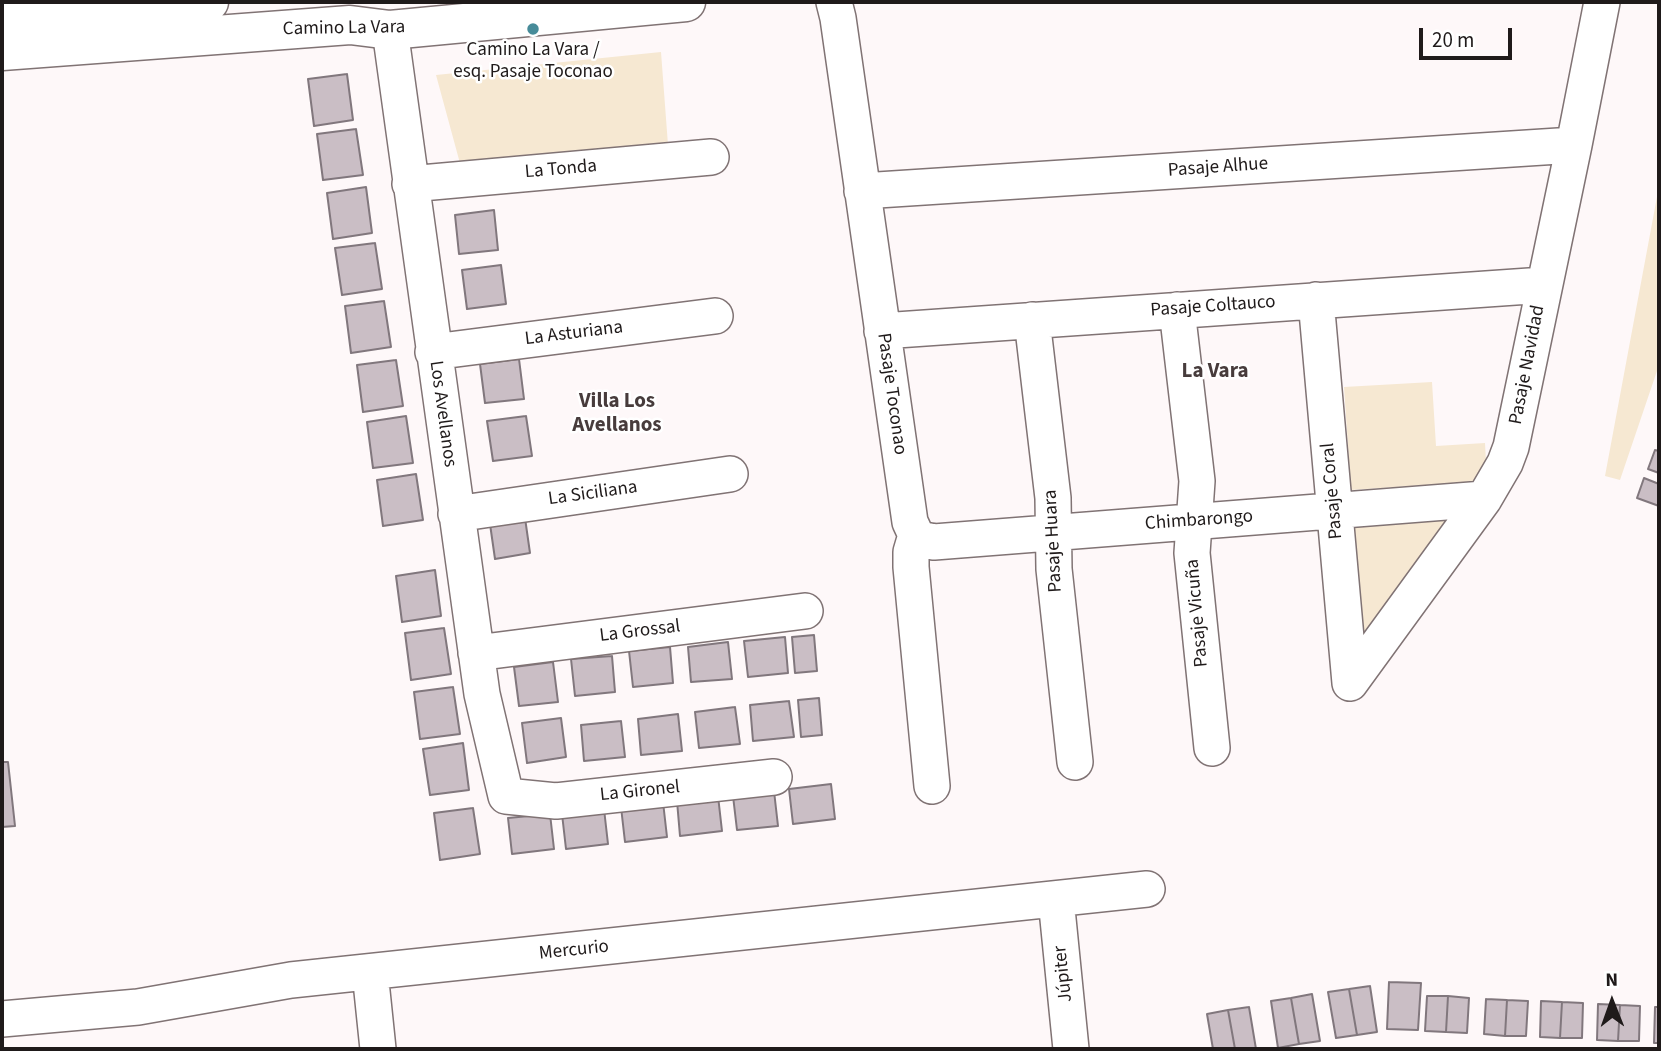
<!DOCTYPE html>
<html>
<head>
<meta charset="utf-8">
<style>
	body { margin:0 }
	#map { position:relative; width:1661px; height:1051px; overflow:hidden; background:#fef8f9; font-family:"Source Sans 3",sans-serif }
	canvas { display:block }
	.frame { position:absolute; inset:0; border:4px solid #1f1a1a; pointer-events:none }
	.north { position:absolute; left:1577px; top:967px; width:70px; height:70px; -webkit-text-stroke:5px #fff; paint-order:stroke; rotate:359deg; font-size:19px; font-weight:700; line-height:28px; text-align:center; color:#1f1a1a }
	.north::after { content:''; display:block; margin:auto; width:24px; height:32px; background:#1f1a1a; clip-path:polygon(50% 0,100% 100%,50% 72%,0 100%) }
	.scale { position:absolute; left:1419px; top:28px; width:93px; height:32px; box-sizing:border-box; border:4px solid #1f1a1a; border-top:0; padding-left:9px; font-size:21px; line-height:24px; white-space:nowrap; color:#1f1a1a; -webkit-text-stroke:5px #fff; paint-order:stroke }
</style>
</head>
<body>
<div id="map">
<canvas width="1661" height="1051"></canvas>
<div class="frame"></div>
<div class="north">N</div>
<div class="scale">20 m</div>
</div>
<script>
const g = document.querySelector('canvas').getContext('2d');
g.lineJoin = 'round';
function paint(path, color) {
  g.fillStyle = color;
  g.fill(path, 'evenodd');
}
function toPath(rows) {
  const path = new Path2D();
  for (const r of rows) {
    path.moveTo(r[0], r[1]);
    for (let i = 2; i < r.length; i += 2) path.lineTo(r[i], r[i + 1]);
  }
  return path;
}
function strokePath(path, color, width, dash) {
  g.strokeStyle = color;
  g.lineWidth = width;
  g.lineCap = dash ? 'butt' : 'round';
  g.setLineDash(dash || []);
  g.stroke(path);
}
function label(font, color, halo, rows, align = 'center') {
  g.font = font + ' "Source Sans 3",sans-serif';
  g.lineWidth = 5;
  g.setLineDash([]);
  g.textBaseline = 'middle';
  g.strokeStyle = halo;
  g.fillStyle = color;
  for (const [text, x, y, turn = 0] of rows) {
    g.save();
    g.translate(x, y);
    g.rotate((+turn || 0) * Math.PI / 180);
    g.textAlign = isNaN(turn) ? turn : align;
    if (halo) g.strokeText(text, 0, 0);
    g.fillText(text, 0, 0);
    g.restore();
  }
}
paint(toPath([
	[661,52,668,145,461,167,436,75],
	[1659,186,1659,365,1620,480,1605,476],
	[1432,382,1436,446,1485,443,1487,481,1351,490,1344,387],
	[1454,515,1361,649,1352,523]
]), '#f6e8d2');
const building = toPath([
	[347,74,353,120,314,126,308,79,347,74],
	[356,129,363,175,323,180,317,134,356,129],
	[366,187,372,233,333,239,327,193,366,187],
	[494,210,498,250,459,254,455,215,494,210],
	[375,243,382,289,342,295,335,248,375,243],
	[501,265,506,304,467,309,462,270,501,265],
	[384,301,391,347,351,353,345,306,384,301],
	[519,359,524,399,485,403,480,364,519,359],
	[396,360,403,406,363,412,357,365,396,360],
	[406,416,413,463,373,468,367,422,406,416],
	[526,416,532,456,493,461,487,421,526,416],
	[1655,450,1659,451,1659,473,1648,469,1655,450],
	[416,474,423,520,383,526,377,480,416,474],
	[1644,478,1659,484,1659,506,1637,498,1644,478],
	[524,511,530,553,495,559,489,517,524,511],
	[435,570,441,616,402,622,396,576,435,570],
	[444,628,451,674,411,680,405,633,444,628],
	[814,635,817,671,795,673,792,637,814,635],
	[785,637,788,673,748,677,744,641,785,637],
	[728,642,732,679,691,682,688,647,728,642],
	[670,647,673,683,633,687,629,651,670,647],
	[612,656,615,692,575,696,571,659,612,656],
	[553,662,558,702,519,706,514,667,553,662],
	[453,687,460,734,420,739,414,692,453,687],
	[819,698,822,735,801,737,798,700,819,698],
	[789,701,794,737,753,741,750,705,789,701],
	[735,707,740,744,699,748,695,712,735,707],
	[678,714,682,751,641,755,638,719,678,714],
	[561,718,566,757,527,763,522,723,561,718],
	[621,721,625,757,584,761,581,725,621,721],
	[463,743,469,790,430,795,423,749,463,743],
	[2,762,8,762,15,826,2,827,2,762],
	[831,784,835,819,793,824,789,789,831,784],
	[774,791,778,826,737,830,733,796,774,791],
	[718,796,722,831,680,836,677,801,718,796],
	[663,802,667,837,625,842,621,807,663,802],
	[473,808,480,854,440,860,434,813,473,808],
	[604,809,608,844,566,849,562,814,604,809],
	[550,814,554,849,512,854,508,818,550,814],
	[1389,982,1421,983,1418,1030,1387,1029,1389,982],
	[1370,986,1377,1032,1357,1035,1349,989,1370,986],
	[1349,989,1357,1035,1336,1038,1328,992,1349,989],
	[1312,994,1320,1041,1299,1044,1291,998,1312,994],
	[1427,996,1448,996,1446,1032,1425,1031,1427,996],
	[1448,996,1469,998,1467,1033,1446,1032,1448,996],
	[1291,998,1299,1044,1278,1048,1271,1001,1291,998],
	[1486,999,1507,1000,1505,1036,1484,1034,1486,999],
	[1507,1000,1528,1001,1526,1036,1505,1036,1507,1000],
	[1541,1001,1562,1002,1560,1038,1540,1037,1541,1001],
	[1562,1002,1583,1003,1582,1038,1560,1038,1562,1002],
	[1598,1004,1620,1005,1618,1041,1597,1040,1598,1004],
	[1620,1005,1640,1006,1639,1041,1618,1041,1620,1005],
	[1249,1007,1256,1049,1235,1049,1228,1010,1249,1007],
	[1655,1007,1659,1007,1659,1043,1654,1043,1655,1007],
	[1228,1010,1235,1049,1213,1049,1207,1014,1228,1010]
]);
paint(building, '#cabec5');
strokePath(building, '#81777d', 2);
const minor = toPath([
	[834,2,838,18,910,522,916,535,911,552,911,567,932,786],
	[390,30,482,694,506,796,556,801,774,777],
	[410,184,711,157],
	[862,191,1574,145],
	[1316,300,1350,683],
	[1177,310,1197,481,1192,553,1212,748],
	[1032,320,1053,498,1054,569,1075,762],
	[882,331,1544,285],
	[433,352,715,316],
	[456,514,730,474],
	[916,535,924,540,934,542,1484,499],
	[476,653,805,611],
	[1350,683,1484,499,1505,463,1511,447,1574,145,1602,2],
	[1056,899,1071,1049],
	[370,972,378,1049],
	[2,1019,138,1007,291,980,1147,889]
]);
const tertiary = toPath([
	[2,18,209,2],
	[2,51,350,25,390,30,686,2]
]);
strokePath(minor, '#807374', 38);
strokePath(tertiary, '#807374', 41);
strokePath(minor, '#fff', 35);
strokePath(tertiary, '#fff', 38);
for (const [x, y, r, color] of [
	[533,29,7,"#478b99"]
]) {
  const dot = new Path2D();
  dot.arc(x, y, r, 0, 2 * Math.PI);
  g.fillStyle = color;
  g.fill(dot);
  strokePath(dot, '#fff', 2.5);
}
label('19px', '#1f1a1a', '#fff', [
	["Camino La Vara",344,29,-1],
	["Pasaje Alhue",1218,168,-4],
	["La Tonda",561,170,-5],
	["Pasaje Coltauco",1213,307,-4],
	["La Asturiana",574,334,-7],
	["Pasaje Navidad",1528,365,-79],
	["Pasaje Toconao",891,394,82],
	["Los Avellanos",442,414,82],
	["Pasaje Coral",1333,491,-95],
	["La Siciliana",593,494,-8],
	["Chimbarongo",1199,521,-4],
	["Pasaje Huara",1054,541,-93],
	["Pasaje Vicuña",1198,613,-95],
	["La Grossal",640,632,-7],
	["La Gironel",640,792,-6],
	["Mercurio",574,951,-6],
	["Júpiter",1064,974,-96]
]);
label('19px', '#1f1a1a', '#fff', [
	["Camino La Vara /",533,51],
	["esq. Pasaje Toconao",533,73]
]);
label('bold 21px', '#473c3c', '#fff', [
	["La Vara",1215,372],
	["Villa Los",617,402],
	["Avellanos",617,426]
]);
</script>
</body>
</html>
